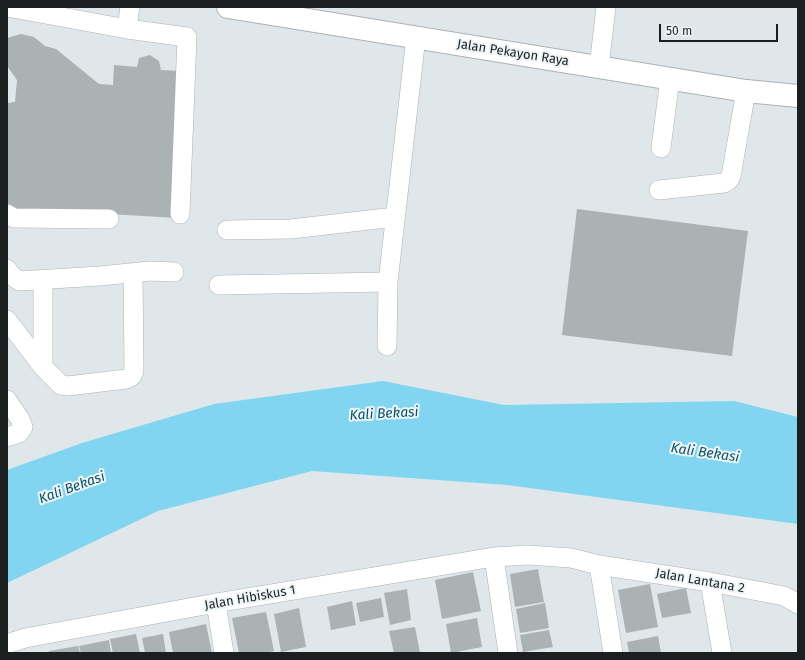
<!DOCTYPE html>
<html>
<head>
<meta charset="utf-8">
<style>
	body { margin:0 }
	#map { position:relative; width:805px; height:660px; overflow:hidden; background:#e0e7ea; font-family:"Fira Sans",sans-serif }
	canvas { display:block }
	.frame { position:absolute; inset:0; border:8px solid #1c1f20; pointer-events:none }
	.scale { position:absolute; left:659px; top:24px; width:119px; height:18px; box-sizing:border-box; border:2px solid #1c1f20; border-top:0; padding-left:5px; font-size:12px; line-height:14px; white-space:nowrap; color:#1c1f20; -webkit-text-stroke:3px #edf5f7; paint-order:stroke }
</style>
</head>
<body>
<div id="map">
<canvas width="805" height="660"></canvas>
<div class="frame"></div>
<div class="scale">50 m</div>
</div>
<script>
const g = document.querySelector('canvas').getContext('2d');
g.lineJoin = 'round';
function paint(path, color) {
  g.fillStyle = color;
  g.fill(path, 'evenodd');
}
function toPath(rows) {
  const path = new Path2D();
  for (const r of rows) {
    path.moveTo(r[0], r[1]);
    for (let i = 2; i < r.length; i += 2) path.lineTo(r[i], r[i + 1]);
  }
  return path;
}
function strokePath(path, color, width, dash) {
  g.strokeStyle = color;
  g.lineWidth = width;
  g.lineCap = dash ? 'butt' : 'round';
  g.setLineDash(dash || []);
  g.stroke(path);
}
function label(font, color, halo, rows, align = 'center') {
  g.font = font + ' "Fira Sans",sans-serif';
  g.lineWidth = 4;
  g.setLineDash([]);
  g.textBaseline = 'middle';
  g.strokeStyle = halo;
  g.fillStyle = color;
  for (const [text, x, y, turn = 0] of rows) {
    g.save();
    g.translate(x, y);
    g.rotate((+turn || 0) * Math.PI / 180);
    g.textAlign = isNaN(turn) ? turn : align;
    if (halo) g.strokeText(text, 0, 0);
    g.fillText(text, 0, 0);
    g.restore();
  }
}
paint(toPath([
	[383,381,504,405,734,401,798,417,798,524,507,485,312,471,158,511,7,583,7,470,82,443,214,404]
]), '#82d5f0');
paint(toPath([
	[21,34,34,37,45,46,56,49,99,84,113,85,114,65,137,67,139,58,150,55,159,61,161,70,180,71,177,218,7,208,7,103,15,102,17,80,7,66,7,38],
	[577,209,748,231,732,356,562,335],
	[538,569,544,602,515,607,510,574],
	[473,572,481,611,442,619,435,580],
	[650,584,658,627,626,633,618,590],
	[686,588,691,613,662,618,657,594],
	[407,589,411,620,390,625,384,593],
	[381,598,384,617,360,622,356,603],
	[352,601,356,625,331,630,327,607],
	[545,603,549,628,520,633,516,609],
	[299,608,306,647,281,652,274,614],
	[266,612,274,651,265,653,239,653,232,618],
	[477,618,482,647,451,653,446,624],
	[206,624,212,653,173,653,169,632],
	[415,627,420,653,394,653,389,631],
	[549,630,553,647,523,652,520,635],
	[136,634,140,653,113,653,110,639],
	[163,634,166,653,145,653,142,638],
	[658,636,661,653,629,653,627,642],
	[109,640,111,653,81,653,79,646],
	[78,646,80,653,50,653,49,651]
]), '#aab2b4');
const minor = toPath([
	[7,7,127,29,187,37,180,214],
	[127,29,130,7],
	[599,67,606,7],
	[661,148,670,78],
	[659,190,724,183,729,180,731,176,746,91],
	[7,214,14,218,109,219],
	[227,230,291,229,395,217],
	[7,269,11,275,19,281,100,276,150,271,174,272],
	[219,285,388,282],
	[7,320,43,367,61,385,68,386,126,379,132,376,134,371,133,273],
	[387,346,388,282,416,37],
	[43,367,43,280],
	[7,400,20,419,23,427,19,433,7,437],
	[494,557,508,653],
	[599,565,613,653],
	[710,582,722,653],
	[216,603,224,653],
	[7,644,25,638,216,603,494,557,528,555,571,558,599,565,710,582,784,596,798,604]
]);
const major = toPath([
	[228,7,746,91,798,96]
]);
strokePath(minor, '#abb2b5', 20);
strokePath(major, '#abb2b5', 24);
strokePath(minor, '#fff', 19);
strokePath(major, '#fff', 22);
label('13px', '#1c1f20', '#edf5f7', [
	["Jalan Pekayon Raya",513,53,9],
	["Jalan Lantana 2",700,581,10],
	["Jalan Hibiskus 1",250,598,-10]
]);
label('italic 14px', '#0d5467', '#edf5f7', [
	["Kali Bekasi",384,414,-3],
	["Kali Bekasi",705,453,8],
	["Kali Bekasi",72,488,-20]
]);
</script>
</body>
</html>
